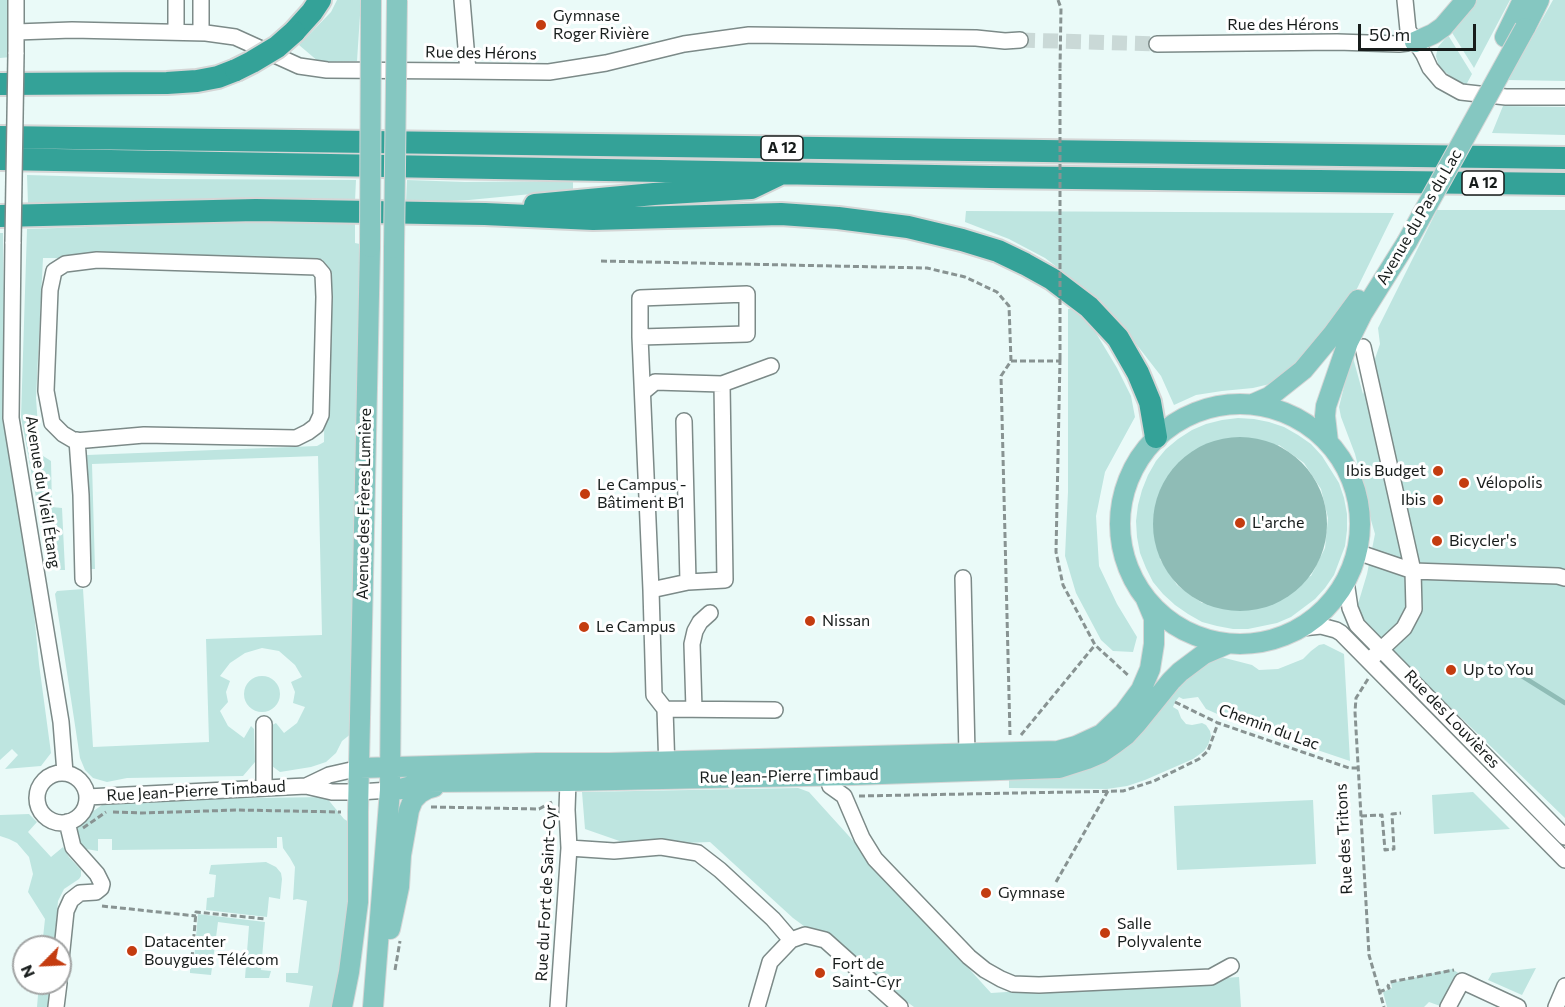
<!DOCTYPE html>
<html>
<head>
<meta charset="utf-8">
<style>
	body { margin:0 }
	#map { position:relative; width:1565px; height:1007px; overflow:hidden; background:#eafaf8; font-family:Commissioner,sans-serif }
	canvas { display:block }
	.north { position:absolute; left:12px; top:935px; width:60px; height:60px; box-sizing:border-box; background:#fff; border:2px solid #a2a4a4; border-radius:50%; rotate:246deg; font-size:16px; font-weight:700; line-height:24px; text-align:center; color:#171c1b }
	.north::after { content:''; display:block; margin:auto; width:21px; height:27px; background:#c43c10; clip-path:polygon(50% 0,100% 100%,50% 72%,0 100%) }
	.scale { position:absolute; left:1358px; top:24px; width:118px; height:27px; box-sizing:border-box; border:3px solid #171c1b; border-top:0; padding-left:8px; font-size:18px; line-height:21px; white-space:nowrap; color:#171c1b; -webkit-text-stroke:4px #fff; paint-order:stroke }
</style>
</head>
<body>
<div id="map">
<canvas width="1565" height="1007"></canvas>
<div class="north">N</div>
<div class="scale">50 m</div>
</div>
<script>
const g = document.querySelector('canvas').getContext('2d');
g.lineJoin = 'round';
function paint(path, color) {
  g.fillStyle = color;
  g.fill(path, 'evenodd');
}
function toPath(rows) {
  const path = new Path2D();
  for (const r of rows) {
    if (r.length === 3) {
      path.moveTo(r[0] + r[2], r[1]);
      path.arc(r[0], r[1], r[2], 0, 2 * Math.PI);
      continue;
    }
    path.moveTo(r[0], r[1]);
    for (let i = 2; i < r.length; i += 2) path.lineTo(r[i], r[i + 1]);
  }
  return path;
}
function strokePath(path, color, width, dash) {
  g.strokeStyle = color;
  g.lineWidth = width;
  g.lineCap = dash ? 'butt' : 'round';
  g.setLineDash(dash || []);
  g.stroke(path);
}
function label(font, color, halo, rows, align = 'center') {
  g.font = font + ' Commissioner,sans-serif';
  g.lineWidth = 6;
  g.setLineDash([]);
  g.textBaseline = 'middle';
  g.strokeStyle = halo;
  g.fillStyle = color;
  for (const [text, x, y, turn = 0] of rows) {
    g.save();
    g.translate(x, y);
    g.rotate((+turn || 0) * Math.PI / 180);
    g.textAlign = isNaN(turn) ? turn : align;
    if (halo) g.strokeText(text, 0, 0);
    g.fillText(text, 0, 0);
    g.restore();
  }
}
paint(toPath([
	[0,0,10,0,11,57,0,58],
	[337,0,361,0,357,61,319,62,299,45,331,12],
	[1477,0,1510,0,1474,68,1451,31],
	[1553,0,1565,0,1565,81,1508,80],
	[1448,35,1472,74,1466,85,1454,79,1439,67,1436,56,1438,47],
	[1503,106,1565,107,1565,135,1492,133],
	[27,175,164,179,356,180,355,201,28,204],
	[407,180,465,182,573,181,573,190,469,200,406,203],
	[1437,210,1565,210,1565,818,1389,648,1373,630,1362,620,1360,614,1358,604,1367,574,1375,534,1360,482,1362,481,1355,454,1341,417,1339,407,1352,354,1363,394,1380,344,1378,328],
	[966,211,1394,213,1349,305,1329,335,1274,383,1253,388,1222,391,1196,395,1174,405,1161,376,1133,340,1101,301,1045,258,1009,239,965,222],
	[246,222,355,222,355,243,360,244,352,733,342,741,336,753,326,762,311,767,280,772,268,763,267,728,276,723,284,733,297,723,305,707,293,703,295,692,291,682,302,677,295,665,279,651,262,648,245,653,230,663,220,676,230,681,226,692,228,702,220,711,228,726,244,738,251,726,254,729,255,762,243,776,127,778,107,782,93,778,85,770,80,758,55,594,57,591,83,589,93,747,209,742,206,639,322,635,318,456,92,464,95,569,90,569,87,455,317,446,324,442,326,267,322,259,43,258,36,398,40,454,51,461,52,507,62,508,65,570,56,570,49,567,21,417,27,229],
	[0,233,3,233,5,415,31,581,39,664,51,753,41,766,5,769,18,755,12,749,0,760],
	[1081,308,1117,368,1131,396,1135,417,1105,472,1096,516,1099,566,1117,604,1137,637,1133,652,1113,651,1101,640,1076,593,1065,556,1068,492,1068,309],
	[1238,418,1254,419,1269,422,1284,427,1298,435,1311,444,1322,456,1339,483,1344,498,1347,514,1347,530,1345,546,1334,575,1325,588,1315,599,1291,617,1277,623,1248,629,1233,629,1217,626,1202,622,1188,614,1175,605,1163,594,1153,582,1146,568,1140,553,1137,537,1136,521,1138,505,1142,490,1148,475,1156,461,1166,449,1178,439,1192,430,1206,424,1222,420],
	[1279,445,1304,463,1321,489,1328,518,1325,548,1311,576,1202,603,1177,585,1160,559],
	[1324,644,1344,654,1350,761,1240,724,1206,709,1198,697,1183,699,1179,697,1175,702,1173,707,1178,710,1181,718,1186,724,1192,725,1202,723,1206,725,1210,731,1211,736,1208,745,1204,751,1193,759,1145,780,1127,786,1107,789,1009,788,1009,776,1051,775,1193,665,1221,657,1252,665,1259,670,1278,669,1303,659,1311,651,1319,645],
	[262,694,18],
	[798,788,809,792,991,993,1239,977,1241,1007,914,1007,793,918,710,842,631,845,585,829,582,792],
	[1473,792,1510,829,1434,834,1432,795],
	[326,797,344,819,349,822,349,888,339,979,333,1007,309,1007,313,986,286,982,286,973,298,973,307,901,297,899,293,900,295,867,290,858,283,848,282,837,277,837,277,848,112,850,112,839,98,839,98,851,80,848,71,827,109,800],
	[1313,800,1316,864,1177,870,1174,806],
	[29,814,37,822,28,832,51,857,63,847,69,857,81,870,81,876,79,879,64,889,58,901,54,947,42,947,45,919,28,892,33,874,29,857,17,843,9,839,0,836,0,815],
	[266,862,276,867,281,873,282,879,280,899,269,897,267,917,206,910,207,898,214,897,216,875,209,874,211,865],
	[198,914,265,922,261,970,271,971,269,978,245,978,249,926,218,922,211,975,190,973,190,960,194,960],
	[1536,968,1522,995,1488,980,1492,973],
	[1452,969,1460,974,1443,1007,1429,1002,1424,1007,1387,1007,1383,992,1392,988,1391,983],
	[39,983,50,983,48,1007,37,1007]
]), '#bee5e0');
paint(toPath([
	[1240,524,87]
]), '#8fbcb6');
strokePath(toPath([
	[1505,665,1511,668],
	[1517,673,1565,703]
]), '#8fbcb6', 4.5);
strokePath(toPath([
	[1020,40,1157,44]
]), '#cad9d7', 15, [15, 8]);
const minor = toPath([
	[176,0,176,32],
	[462,0,468,71],
	[1405,0,1408,30,1424,55,1430,68,1441,81,1461,92,1506,97,1565,97],
	[16,32,72,30,206,33,235,37,299,66,327,70,458,71,549,72,606,63,684,44,749,35,976,38,1005,41,1020,40],
	[201,33,201,0],
	[1157,44,1337,42,1399,44,1415,42],
	[16,54,16,0],
	[13,242,11,418,61,722,65,773],
	[97,260,317,267,323,274,324,297,321,415,316,426,308,432,296,438,144,435,75,441,63,434,52,423,46,391,50,290,54,271,65,264,97,260],
	[640,337,747,334,747,294,640,298,640,337,651,590,654,695,665,709],
	[1363,347,1413,571,1414,609,1404,628,1374,656],
	[643,392,655,382,722,384,771,366],
	[684,421,688,582],
	[77,440,81,495,83,579],
	[1357,552,1413,571,1558,576,1565,578],
	[963,578,967,754],
	[1346,581,1350,608,1357,625,1565,837],
	[651,590,688,582,725,580,722,384],
	[1302,628,1321,626,1336,630,1341,633,1565,860],
	[694,709,692,644,695,631,700,622,710,613],
	[826,767,830,786,844,796,862,838,875,859,969,957,985,970,1001,979,1013,984,1039,985,1211,977,1231,966],
	[667,770,665,709,775,710],
	[62,798,25],
	[306,786,329,775,360,768],
	[264,787,264,724],
	[87,797,306,786,332,792,359,792,390,790],
	[569,848,614,851,661,847,698,853,720,870,773,919,791,940],
	[60,969,66,911,71,900,80,893,96,892,101,888,102,884,97,874,73,847,67,822],
	[56,1007,59,983],
	[558,1007,569,848,567,810,568,781],
	[757,1007,770,962,791,940,805,935,825,940,900,1007],
	[1448,1007,1462,981,1518,1007],
	[1556,1007,1565,986]
]);
const major = toPath([
	[1525,28,1539,0],
	[1505,37,1523,0],
	[1415,42,1433,34,1443,27,1466,0],
	[1240,524,120],
	[1253,404,1269,397,1303,370,1333,334,1358,300],
	[1328,442,1325,416,1326,406,1348,342,1362,314,1407,242],
	[360,768,537,763,609,763,1058,751,1076,746,1102,734,1124,713,1141,690,1150,669,1154,644,1154,618,1146,599],
	[390,790,401,789,426,782,568,781,852,775,1059,768,1087,759,1101,753,1114,744,1126,735,1137,723,1171,681,1180,672,1204,654,1227,644],
	[390,929,399,887,401,855,409,810,413,800,420,793,427,789,434,787],
	[342,1007,349,972,358,902,358,812,370,247],
	[373,1007,390,790,394,248]
]);
const highway = toPath([
	[294,32,312,12,320,0],
	[0,84,167,83,197,81,218,77,236,70],
	[0,137,1565,158],
	[0,159,990,177,1565,184],
	[535,205,654,194,751,188,778,175],
	[0,216,256,210,485,214,593,219,781,214,838,218,908,227,962,240,998,251,1025,264,1052,279,1089,307,1118,338,1138,373,1150,402,1156,437]
]);
strokePath(minor, '#7c8a88', 18);
strokePath(major, '#d5d6d6', 22);
strokePath(highway, '#d5d6d6', 26);
strokePath(toPath([
	[1058,0,1061,8,1060,69],
	[601,261,927,268,965,277,997,292,1009,306,1011,361,1001,376,1010,735],
	[1060,359,1056,552,1063,585,1095,645,1129,676],
	[1011,361,1060,361],
	[1368,679,1356,698,1355,712,1369,955,1384,1007],
	[1175,702,1218,723,1349,768,1358,768],
	[1021,735,1095,645],
	[859,796,1123,791,1154,781,1199,759,1208,751,1218,723],
	[431,807,539,809,552,802],
	[113,812,142,813,238,810,341,812],
	[1361,816,1382,815,1385,850,1394,849,1392,814,1401,813],
	[83,828,106,812],
	[1056,882,1108,791],
	[102,906,196,916],
	[192,958,196,912,266,919],
	[395,970,400,941],
	[1379,992,1389,988,1388,986,1390,982,1454,970]
]), '#889392', 3, [6, 3]);
strokePath(minor, '#fff', 15);
strokePath(major, '#85c7c1', 20);
strokePath(highway, '#34a298', 22);
const minorBridge = toPath([
	[13,242,16,54]
]);
const majorBridge = toPath([
	[1407,242,1525,28],
	[370,247,371,0],
	[394,248,397,0]
]);
const highwayBridge = toPath([
	[236,70,252,62,277,47,294,32]
]);
strokePath(minorBridge, '#7c8a88', 18, []);
strokePath(majorBridge, '#d5d6d6', 22, []);
strokePath(highwayBridge, '#d5d6d6', 26, []);
strokePath(toPath([
	[1060,359,1060,69]
]), '#889392', 3, [6, 3]);
strokePath(minorBridge, '#fff', 15);
strokePath(majorBridge, '#85c7c1', 20);
strokePath(highwayBridge, '#34a298', 22);
for (const [x, y, r, color] of [
	[541,25,6,"#c43c10"],
	[1438,471,6,"#c43c10"],
	[1464,483,6,"#c43c10"],
	[585,494,6,"#c43c10"],
	[1438,500,6,"#c43c10"],
	[1240,523,6,"#c43c10"],
	[1437,541,6,"#c43c10"],
	[810,621,6,"#c43c10"],
	[584,627,6,"#c43c10"],
	[1451,670,6,"#c43c10"],
	[986,893,6,"#c43c10"],
	[1105,933,6,"#c43c10"],
	[132,951,6,"#c43c10"],
	[820,973,6,"#c43c10"]
]) {
  const dot = new Path2D();
  dot.arc(x, y, r, 0, 2 * Math.PI);
  g.fillStyle = color;
  g.fill(dot);
  strokePath(dot, '#fff', 2);
}
for (const [x, y, w] of [
	[782,148,42],
	[1483,183,42]
]) {
  const box = new Path2D();
  box.roundRect(x - w / 2, y - 12, w, 24, 4.5);
  g.fillStyle = '#fff';
  g.fill(box);
  strokePath(box, '#171c1b', 1.5);
}
label('bold 15px', '#171c1b', null, [
	["A 12",782,148],
	["A 12",1483,183]
]);
label('16px', '#171c1b', '#fff', [
	["Gymnase",553,16],
	["Roger Rivière",553,34],
	["Ibis Budget",1426,471,"right"],
	["Vélopolis",1476,483],
	["Le Campus -",597,485],
	["Bâtiment B1",597,503],
	["Ibis",1426,500,"right"],
	["L'arche",1252,523],
	["Bicycler's",1449,541],
	["Nissan",822,621],
	["Le Campus",596,627],
	["Up to You",1463,670],
	["Gymnase",998,893],
	["Salle",1117,924],
	["Polyvalente",1117,942],
	["Datacenter",144,942],
	["Bouygues Télécom",144,960],
	["Fort de",832,964],
	["Saint-Cyr",832,982]
], 'left');
label('16px', '#171c1b', '#fff', [
	["Rue des Hérons",1283,25],
	["Rue des Hérons",481,53,1],
	["Avenue du Pas du Lac",1419,217,-60],
	["Avenue du Vieil Étang",43,492,81],
	["Avenue des Frères Lumière",364,504,-89],
	["Rue des Louvières",1452,719,46],
	["Chemin du Lac",1269,727,20],
	["Rue Jean-Pierre Timbaud",789,776,-1],
	["Rue Jean-Pierre Timbaud",196,791,-3],
	["Rue des Tritons",1344,839,-93],
	["Rue du Fort de Saint-Cyr",546,893,-87]
]);
</script>
</body>
</html>
